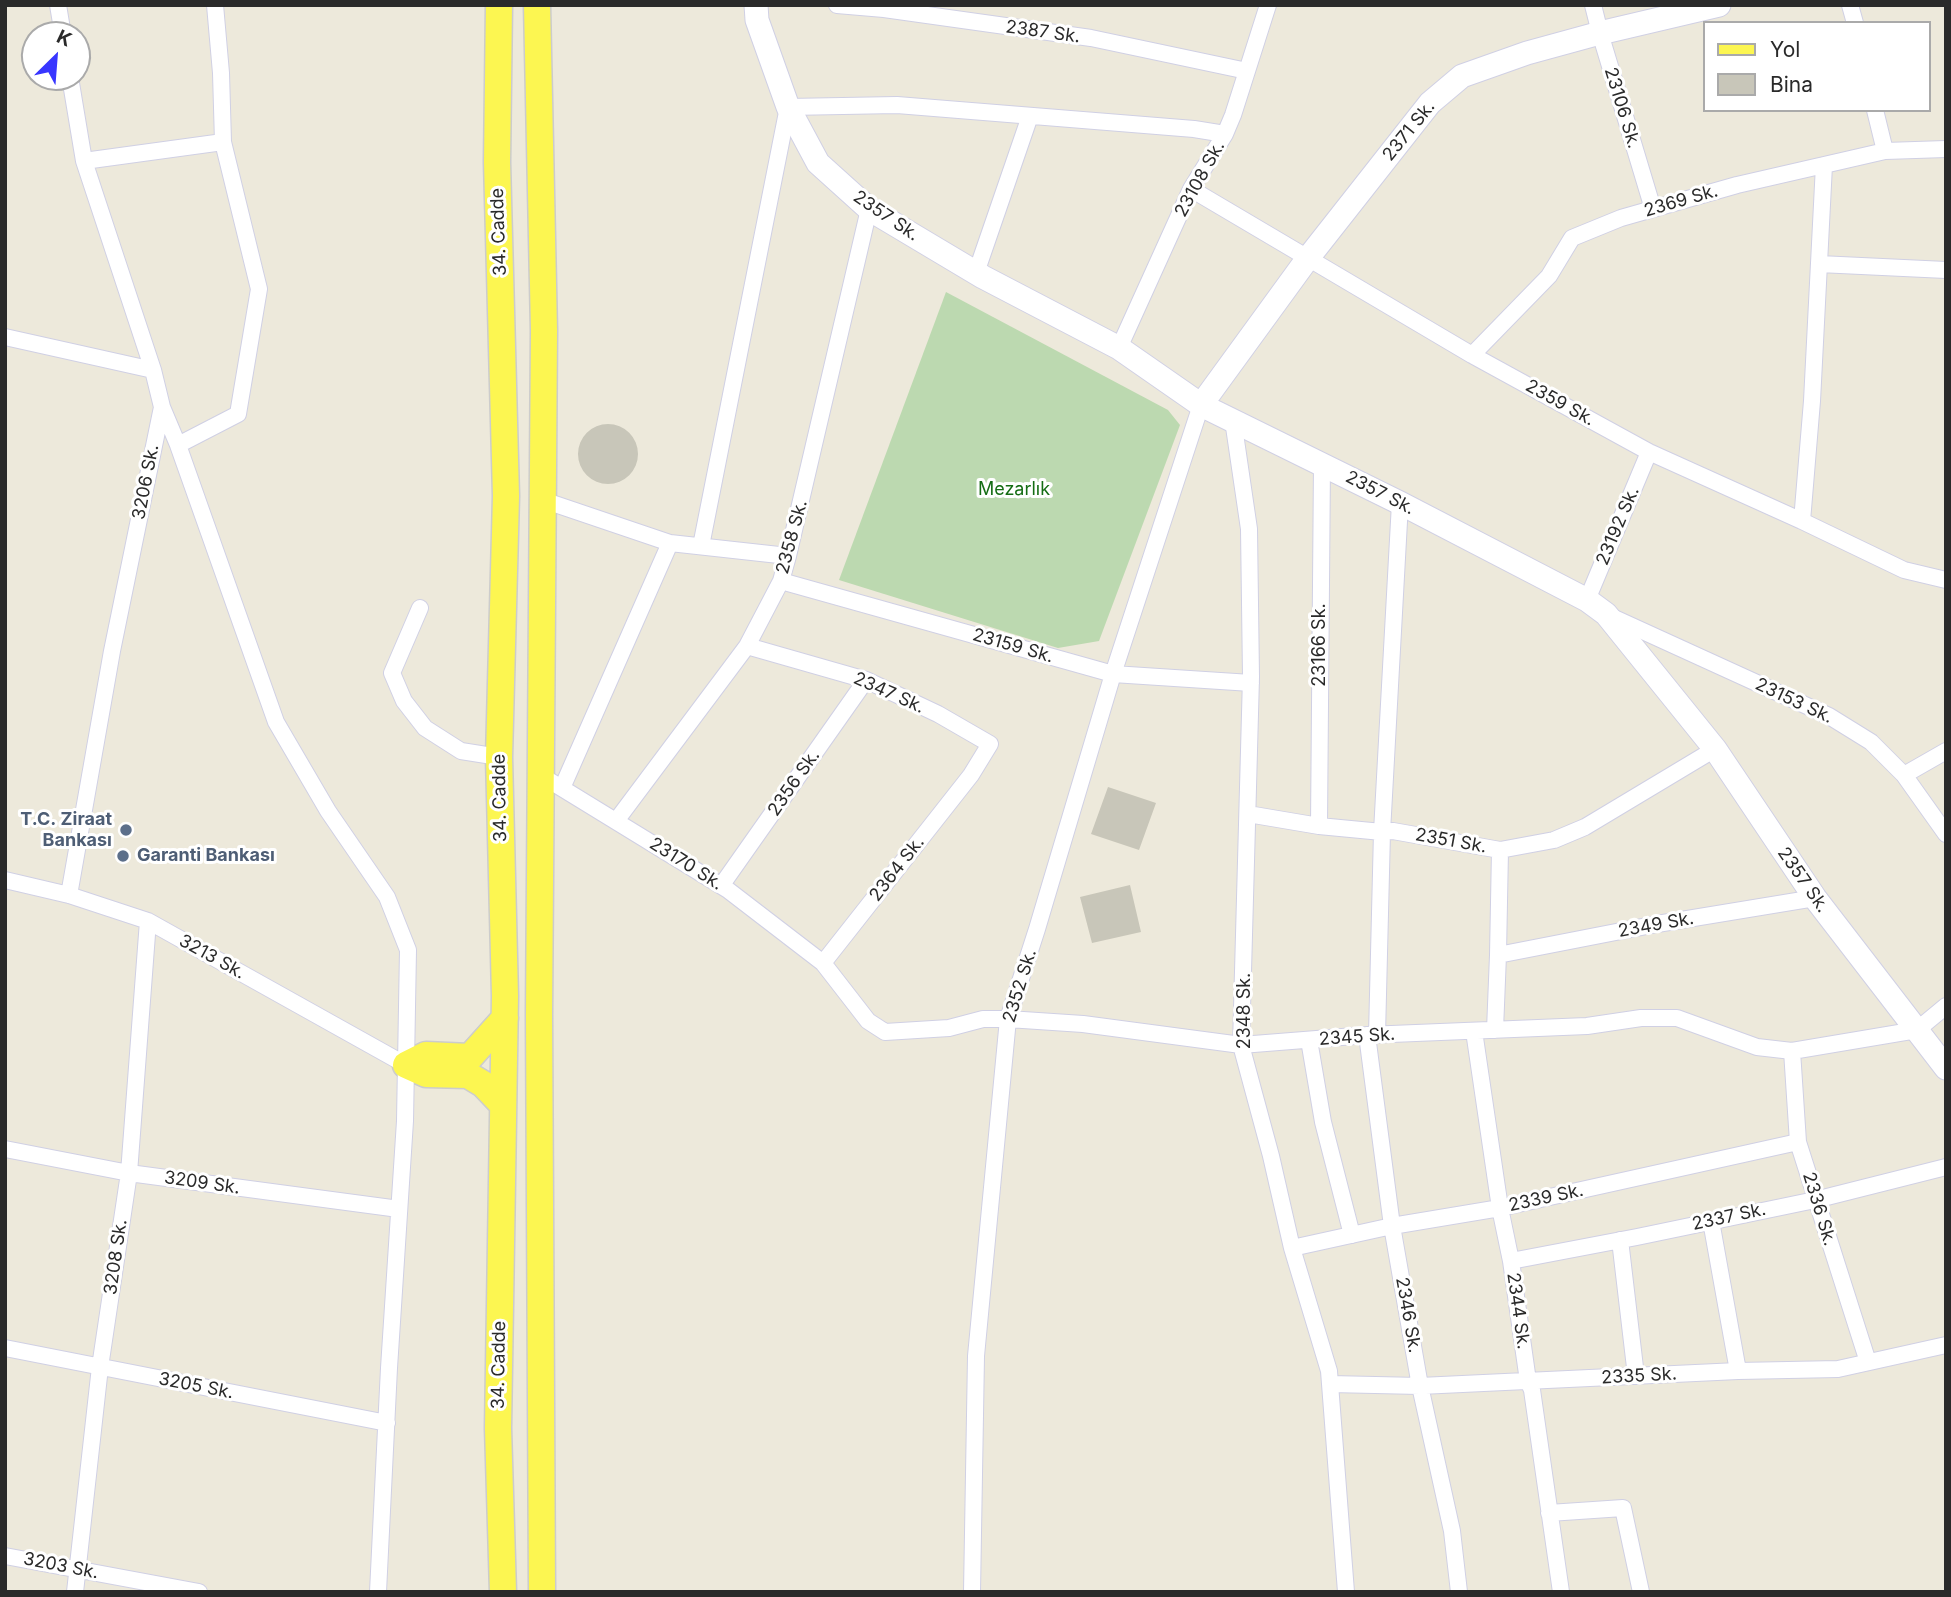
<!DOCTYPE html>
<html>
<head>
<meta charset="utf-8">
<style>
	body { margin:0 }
	#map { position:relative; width:1951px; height:1597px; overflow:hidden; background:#ede9db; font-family:Inter,sans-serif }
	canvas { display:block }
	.frame { position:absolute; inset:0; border:7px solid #2a2a2a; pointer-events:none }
	.legend { position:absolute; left:1703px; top:21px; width:228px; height:91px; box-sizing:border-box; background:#fff; border:2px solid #aaa; margin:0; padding:9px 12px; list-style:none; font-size:21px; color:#2a2a2a }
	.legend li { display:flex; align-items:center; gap:14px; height:35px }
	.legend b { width:35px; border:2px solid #aaa }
	.north { position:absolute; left:21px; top:21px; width:70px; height:70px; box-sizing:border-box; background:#fff; border:2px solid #aaa; border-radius:50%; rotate:25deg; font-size:19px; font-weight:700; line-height:28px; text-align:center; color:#2a2a2a }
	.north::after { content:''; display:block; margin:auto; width:24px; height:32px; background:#3836ff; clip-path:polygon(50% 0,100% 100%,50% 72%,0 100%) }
</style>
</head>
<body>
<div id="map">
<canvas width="1951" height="1597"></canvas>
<div class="frame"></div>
<ul class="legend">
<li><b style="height:9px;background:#fcf651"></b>Yol</li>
<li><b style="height:19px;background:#c8c6b9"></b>Bina</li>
</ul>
<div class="north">K</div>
</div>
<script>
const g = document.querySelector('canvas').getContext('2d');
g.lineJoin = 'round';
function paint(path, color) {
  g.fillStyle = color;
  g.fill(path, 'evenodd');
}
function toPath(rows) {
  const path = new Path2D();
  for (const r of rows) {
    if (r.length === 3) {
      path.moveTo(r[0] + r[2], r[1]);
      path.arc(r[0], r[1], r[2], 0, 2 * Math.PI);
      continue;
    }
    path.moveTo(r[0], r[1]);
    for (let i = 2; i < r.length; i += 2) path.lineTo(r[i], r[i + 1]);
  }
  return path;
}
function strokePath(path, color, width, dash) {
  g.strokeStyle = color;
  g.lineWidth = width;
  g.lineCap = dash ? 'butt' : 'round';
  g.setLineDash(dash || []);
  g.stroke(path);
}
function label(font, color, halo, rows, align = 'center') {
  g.font = font + ' Inter,sans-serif';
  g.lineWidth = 6;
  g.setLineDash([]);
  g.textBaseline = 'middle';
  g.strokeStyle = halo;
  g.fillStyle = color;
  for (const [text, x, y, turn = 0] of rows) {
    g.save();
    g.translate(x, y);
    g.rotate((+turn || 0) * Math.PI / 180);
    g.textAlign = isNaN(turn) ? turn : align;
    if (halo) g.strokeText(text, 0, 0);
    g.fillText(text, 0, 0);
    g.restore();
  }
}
paint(toPath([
	[946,292,1168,410,1180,425,1099,641,1058,648,839,580]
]), '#bcd9b0');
paint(toPath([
	[608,454,30],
	[1108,787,1156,803,1139,850,1091,834],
	[1130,885,1141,932,1092,943,1080,897]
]), '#c8c6b9');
const street = toPath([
	[58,5,63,35],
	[215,5,221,73,223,142],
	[837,5,884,9,1091,38,1247,71],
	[1593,5,1600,33,1653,209],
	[1850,5,1855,23],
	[1875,110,1885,151],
	[84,161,223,142,259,289,238,414,178,445],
	[1191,189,1472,355,1649,452,1802,521,1904,570,1946,580],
	[1819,264,1946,270],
	[976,273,1030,116],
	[5,337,153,370],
	[1119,348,1191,189,1225,134,1233,115,1268,5],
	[1472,355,1549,276,1572,238,1621,218,1737,185,1885,151,1946,149],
	[162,407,178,445,276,722,328,811,387,897,408,950,405,1121,389,1368,378,1592],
	[1233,420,1249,529,1251,677,1241,1045,1271,1156,1292,1248,1329,1371,1346,1592],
	[543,500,670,543,788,556],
	[1802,521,1812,401,1824,165],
	[701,546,788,107,897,105,1194,129,1225,134],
	[781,581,1113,674,1251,683],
	[1587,600,1649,452],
	[420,608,392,673,404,701,425,728,461,751,499,757],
	[1612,617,1829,716,1871,742,1904,775,1946,834],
	[747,646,866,680,938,714,990,744,971,775,823,963],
	[1904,775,1946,751],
	[542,776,728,890,823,963,868,1021,885,1032,949,1028,983,1019,1008,1019,1083,1024,1241,1045,1367,1035,1587,1026,1641,1018,1677,1018,1757,1047,1792,1051,1917,1030,1946,1006],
	[562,788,670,543],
	[1248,814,1319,826,1382,832,1393,831,1500,850,1554,840,1585,827,1715,749],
	[616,821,747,646,781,581,788,556,869,209],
	[1319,826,1322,463],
	[5,880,69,895,148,921,406,1065],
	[721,886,866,680],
	[69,895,112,651,162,407,153,370,84,161,70,77],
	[1498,955,1657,924,1815,898],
	[1495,1030,1498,955,1500,850],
	[1474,1031,1500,1208,1511,1261,1528,1381,1532,1390,1561,1592],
	[1367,1035,1392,1226,1420,1386,1452,1531,1459,1592],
	[1377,1035,1382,832,1400,503],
	[1309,1040,1323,1122,1352,1235],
	[1792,1051,1798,1142,1868,1362],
	[5,1149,129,1173,399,1209],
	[1711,1221,1738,1371],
	[1620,1240,1636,1376],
	[1292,1248,1392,1226,1500,1208,1798,1142],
	[1511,1261,1637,1237,1815,1200,1946,1167],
	[5,1348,387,1423],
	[1330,1384,1420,1386,1738,1371,1838,1369,1946,1345],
	[1549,1513,1623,1508,1641,1592],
	[5,1556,199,1592],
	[75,1592,100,1367,129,1173,148,921],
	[972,1592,976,1356,1008,1019,1037,929,1113,674,1201,405]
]);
const secondary = toPath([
	[756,5,757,20,788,107,818,163,869,209,983,277,1119,348,1201,405,1400,503,1587,600,1606,614,1715,749,1815,898,1946,1068],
	[1201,405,1308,258,1430,103,1462,76,1527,53,1600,33,1719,5]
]);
const primary = toPath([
	[499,5,497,162,506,496,499,757,505,996,498,1428,503,1592],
	[537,5,544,331,539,1014,542,1592],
	[503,1105,483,1084,468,1075,426,1074,406,1065,426,1055,470,1057,505,1018]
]);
strokePath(street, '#d0d0e4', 18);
strokePath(secondary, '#d0d0e4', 25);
strokePath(primary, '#ccc', 29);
strokePath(street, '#fff', 16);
strokePath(secondary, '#fff', 23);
strokePath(primary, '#fcf651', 26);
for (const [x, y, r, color] of [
	[126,830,7,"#5c6f8a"],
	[123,856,7,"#5c6f8a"]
]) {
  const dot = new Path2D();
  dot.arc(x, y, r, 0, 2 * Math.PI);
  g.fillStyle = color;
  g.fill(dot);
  strokePath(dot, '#fff', 2.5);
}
label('18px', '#2a2a2a', '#fff', [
	["2387 Sk.",1043,32,8],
	["23106 Sk.",1622,108,73],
	["2371 Sk.",1409,131,-51],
	["23108 Sk.",1200,179,-61],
	["2369 Sk.",1681,201,-16],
	["2357 Sk.",886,216,34],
	["34. Cadde",499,232,-92],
	["2359 Sk.",1560,403,29],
	["3206 Sk.",146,482,-79],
	["2357 Sk.",1380,493,27],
	["23192 Sk.",1618,526,-67],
	["2358 Sk.",792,537,-75],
	["23166 Sk.",1320,645,-90],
	["23159 Sk.",1013,646,16],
	["2347 Sk.",889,693,24],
	["23153 Sk.",1794,701,25],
	["2356 Sk.",794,783,-55],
	["34. Cadde",500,798,-91],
	["2351 Sk.",1451,841,10],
	["23170 Sk.",686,864,32],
	["2364 Sk.",897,869,-52],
	["2357 Sk.",1803,880,55],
	["2349 Sk.",1656,925,-10],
	["3213 Sk.",212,957,29],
	["2352 Sk.",1020,986,-73],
	["2348 Sk.",1245,1011,-90],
	["2345 Sk.",1357,1037,-4],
	["3209 Sk.",202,1183,8],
	["2339 Sk.",1546,1198,-12],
	["2336 Sk.",1819,1209,73],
	["2337 Sk.",1729,1217,-12],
	["3208 Sk.",116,1257,-82],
	["2344 Sk.",1518,1311,82],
	["2346 Sk.",1408,1315,80],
	["34. Cadde",499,1365,-89],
	["2335 Sk.",1639,1376,-3],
	["3205 Sk.",196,1386,11],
	["3203 Sk.",61,1566,11]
]);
label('18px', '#156d14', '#fff', [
	["Mezarlık",1014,490]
]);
label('bold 18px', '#4e5e75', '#fff', [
	["T.C. Ziraat",112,820],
	["Bankası",112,841],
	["Garanti Bankası",137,856,"left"]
], 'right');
</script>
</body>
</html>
